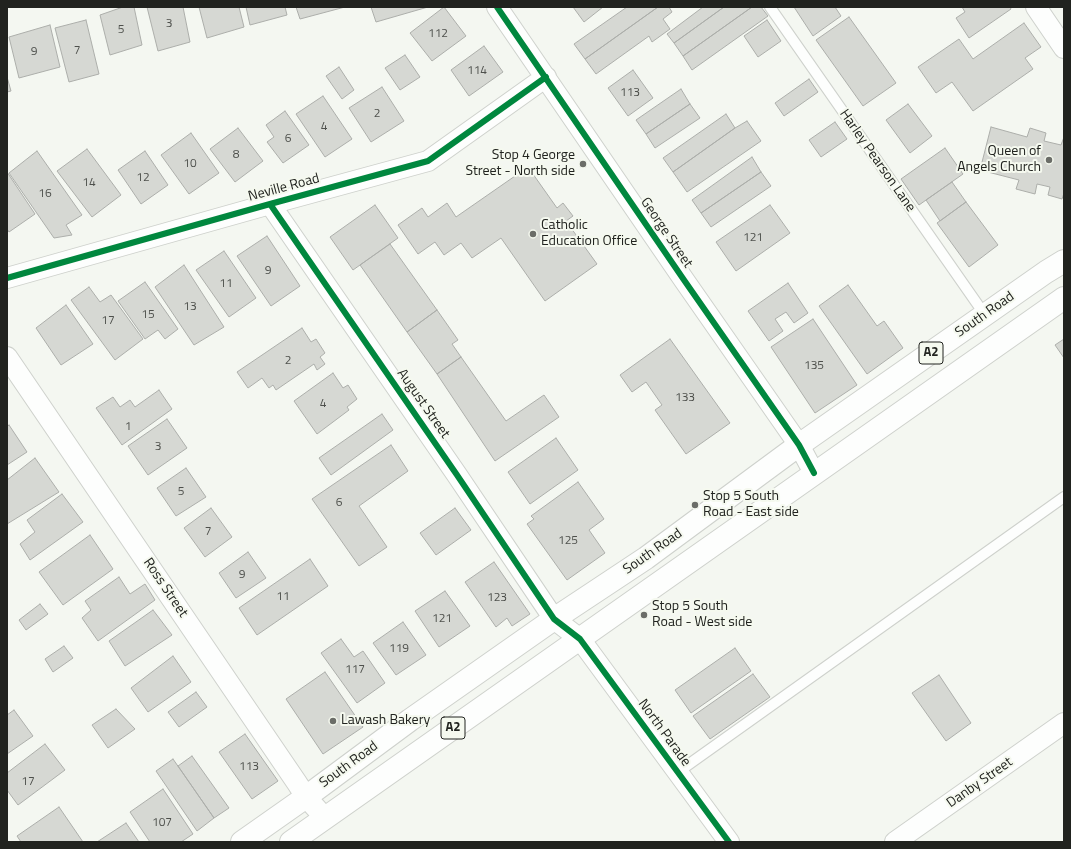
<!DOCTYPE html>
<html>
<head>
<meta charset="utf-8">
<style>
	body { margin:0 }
	#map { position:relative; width:1071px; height:849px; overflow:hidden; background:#f4f7f1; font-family:"Titillium Web",sans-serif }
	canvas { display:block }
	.frame { position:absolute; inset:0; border:8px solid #21231f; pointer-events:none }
</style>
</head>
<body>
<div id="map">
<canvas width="1071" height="849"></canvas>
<div class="frame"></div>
</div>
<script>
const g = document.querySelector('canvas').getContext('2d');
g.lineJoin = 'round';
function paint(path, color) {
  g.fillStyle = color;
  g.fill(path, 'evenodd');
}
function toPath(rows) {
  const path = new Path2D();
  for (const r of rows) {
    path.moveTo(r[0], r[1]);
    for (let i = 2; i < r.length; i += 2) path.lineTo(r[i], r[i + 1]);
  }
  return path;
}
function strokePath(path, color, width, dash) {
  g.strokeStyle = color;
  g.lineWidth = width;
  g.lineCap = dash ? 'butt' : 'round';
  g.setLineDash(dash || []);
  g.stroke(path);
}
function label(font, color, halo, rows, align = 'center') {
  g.font = font + ' "Titillium Web",sans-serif';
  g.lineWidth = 4;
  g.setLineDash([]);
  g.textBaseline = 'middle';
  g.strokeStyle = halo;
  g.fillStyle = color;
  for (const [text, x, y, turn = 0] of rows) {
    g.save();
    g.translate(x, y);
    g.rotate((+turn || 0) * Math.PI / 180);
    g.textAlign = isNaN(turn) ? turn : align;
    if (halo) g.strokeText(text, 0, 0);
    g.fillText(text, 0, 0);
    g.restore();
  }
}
const building = toPath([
	[123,7,134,7,142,45,110,55,100,15,123,7],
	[147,7,183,7,190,42,158,51,147,7],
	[199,7,239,7,244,27,207,38,199,7],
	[246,7,285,7,287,15,250,25,246,7],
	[296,7,345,7,300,19,296,7],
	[371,7,428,7,376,22,371,7],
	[444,7,466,36,432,61,410,33,444,7],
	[573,7,603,7,584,22,573,7],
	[627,7,658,7,585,59,574,44,627,7],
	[658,7,669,7,672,12,663,19,670,29,652,42,649,36,596,74,585,59,658,7],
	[703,7,724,7,674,43,667,34,703,7],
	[724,7,752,7,683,56,674,43,724,7],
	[752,7,761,7,768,16,692,70,683,56,752,7],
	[794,7,835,7,841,16,813,36,794,7],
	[962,7,1010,7,1011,9,969,38,956,18,965,12,962,7],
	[849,17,896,83,863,106,816,40,849,17],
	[86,20,99,74,69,82,55,28,86,20],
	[767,20,781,41,758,57,744,36,767,20],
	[1024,23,1041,47,1025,58,1033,69,973,111,952,82,936,93,918,67,959,39,973,59,1024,23],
	[50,25,60,67,19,78,9,37,50,25],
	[484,46,503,72,469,96,451,70,484,46],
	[405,55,420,77,400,90,385,68,405,55],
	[339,67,354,90,342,99,326,76,339,67],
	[633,70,653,98,628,116,608,88,633,70],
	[7,77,11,91,7,92,7,77],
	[809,79,818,92,784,116,775,103,809,79],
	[382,87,404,121,371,142,349,108,382,87],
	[681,89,690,104,646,134,636,120,681,89],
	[323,96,352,139,325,157,296,114,323,96],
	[690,104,700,118,655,148,646,134,690,104],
	[908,104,932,136,910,153,886,120,908,104],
	[285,111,309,145,283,163,267,142,274,137,266,125,285,111],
	[726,114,735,128,673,172,663,158,726,114],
	[747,121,761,141,687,192,673,172,735,128,747,121],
	[835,122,847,139,821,157,809,140,835,122],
	[991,127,1027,137,1030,128,1046,133,1044,141,1061,145,1064,137,1064,193,1062,199,1048,195,1050,187,1037,184,1035,194,1016,189,1019,180,980,170,991,127],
	[238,128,263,161,235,182,210,149,238,128],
	[191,133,219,173,189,194,161,155,191,133],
	[945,148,963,174,919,205,901,179,945,148],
	[87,149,121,195,92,217,57,171,87,149],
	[37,151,82,215,66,225,72,235,54,238,9,173,37,151],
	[145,151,168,185,141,204,118,170,145,151],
	[752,157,761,172,701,213,692,200,752,157],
	[528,167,557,208,563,203,573,216,566,221,597,264,545,301,501,238,472,258,461,243,444,255,435,242,418,254,398,225,422,208,428,217,447,203,456,217,528,167],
	[7,172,35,214,9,232,7,229,7,172],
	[761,172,771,186,711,227,701,213,761,172],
	[952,182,966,202,940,221,926,200,952,182],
	[966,202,998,245,969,267,937,223,966,202],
	[375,205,398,238,353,270,330,237,375,205],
	[770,205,790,233,736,271,716,242,770,205],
	[267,236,300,286,271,306,237,256,267,236],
	[390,244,437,310,407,332,360,265,390,244],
	[224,251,256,298,229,317,196,270,224,251],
	[184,265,224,327,194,345,155,287,184,265],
	[145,282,178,329,165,339,158,330,145,339,118,301,145,282],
	[788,283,808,313,794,323,786,312,775,319,783,331,769,341,748,311,788,283],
	[848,285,877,326,884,321,903,348,867,374,819,306,848,285],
	[89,287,100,302,111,295,143,339,115,360,71,300,89,287],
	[66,305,93,344,61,365,36,328,66,305],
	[437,310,458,340,452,344,461,357,437,374,407,332,437,310],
	[813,319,857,385,815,413,771,347,813,319],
	[302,328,311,342,316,339,325,353,320,357,325,364,317,370,314,364,276,390,273,385,269,388,262,378,248,388,237,372,302,328],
	[670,339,730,423,686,454,655,410,662,405,646,382,632,392,620,375,670,339],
	[1064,339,1064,358,1055,345,1064,339],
	[461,357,506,421,544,395,559,417,495,461,437,374,461,357],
	[333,373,343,388,348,385,357,399,347,407,349,410,317,434,294,401,333,373],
	[159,390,172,409,122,445,96,408,113,397,120,407,130,400,135,407,159,390],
	[382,414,393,430,331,475,319,458,382,414],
	[167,419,187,448,148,475,128,446,167,419],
	[9,425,27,452,7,465,7,427,9,425],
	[556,438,578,470,530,504,508,472,556,438],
	[391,445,408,471,359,506,387,547,359,566,312,499,391,445],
	[35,458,59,492,7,524,7,480,35,458],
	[186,468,206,497,176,516,157,488,186,468],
	[578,482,604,519,589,530,605,553,567,580,527,524,534,519,531,516,578,482],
	[62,494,83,522,30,560,20,544,35,532,27,520,62,494],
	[211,508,232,537,205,557,184,528,211,508],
	[455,508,471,530,436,555,420,533,455,508],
	[90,535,113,569,63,605,39,572,90,535],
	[248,552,266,578,236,598,219,573,248,552],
	[310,559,328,586,257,635,239,608,310,559],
	[494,562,530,614,512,626,507,618,496,627,465,582,494,562],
	[119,577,130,594,145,584,155,600,98,641,82,618,91,610,85,601,119,577],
	[445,591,470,626,439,647,415,611,445,591],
	[40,604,48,614,26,630,19,620,40,604],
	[153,610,172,635,125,666,109,641,153,610],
	[403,622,426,655,396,675,373,643,403,622],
	[341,639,354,657,363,651,385,683,357,703,321,653,341,639],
	[64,646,73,658,53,672,45,659,64,646],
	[735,648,751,671,691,713,675,690,735,648],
	[173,656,191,682,148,712,131,688,173,656],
	[325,672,363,727,323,754,286,699,325,672],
	[753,674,770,697,710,739,693,716,753,674],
	[939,675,971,723,946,741,912,693,939,675],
	[196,692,207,707,179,727,168,712,196,692],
	[116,709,135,729,108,748,92,725,116,709],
	[14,710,33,736,7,754,7,715,14,710],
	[245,734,278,781,252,799,219,752,245,734],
	[45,744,65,770,18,805,7,790,7,773,45,744],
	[192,756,229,808,214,818,178,766,192,756],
	[173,759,214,818,197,831,156,771,173,759],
	[163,789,193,834,181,842,150,842,130,812,163,789],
	[59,807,83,842,21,842,17,836,59,807],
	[126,823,139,842,97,842,126,823]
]);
paint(building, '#d6d8d3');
strokePath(building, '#acaeaa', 1);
const service = toPath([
	[770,7,985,315],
	[678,772,1064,497]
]);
const minor = toPath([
	[497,7,684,280,799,445,814,473],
	[1036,7,1064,48],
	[270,204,457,475,554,619,580,639,729,842],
	[7,278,270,204,428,161,546,77],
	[7,357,297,783,306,797,325,818],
	[895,842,1064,723]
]);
const trunk = toPath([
	[242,842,306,797,410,720,554,619,646,558,799,445,1046,272,1064,261],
	[291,842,1064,298]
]);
strokePath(service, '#ced1cc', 12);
strokePath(minor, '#ced1cc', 22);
strokePath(trunk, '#ced1cc', 24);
strokePath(service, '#fdfefd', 10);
strokePath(minor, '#fdfefd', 20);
strokePath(trunk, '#fdfefd', 22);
strokePath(toPath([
	[497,7,684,280,799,445,814,473],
	[270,204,457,475,554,619,580,639,729,842],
	[7,278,270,204,428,161,546,77]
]), '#00873e', 6);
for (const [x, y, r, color] of [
	[1049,160,4,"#6b6d68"],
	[583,164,4,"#6b6d68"],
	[533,234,4,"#6b6d68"],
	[695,505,4,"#6b6d68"],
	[644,615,4,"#6b6d68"],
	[333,721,4,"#6b6d68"]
]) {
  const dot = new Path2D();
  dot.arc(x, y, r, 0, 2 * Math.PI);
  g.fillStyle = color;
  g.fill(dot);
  strokePath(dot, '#f5f9ef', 1.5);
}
label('12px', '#4e504c', null, [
	["3",169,24],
	["5",121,30],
	["112",438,34],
	["7",77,51],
	["9",34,52],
	["114",477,71],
	["113",630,93],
	["2",377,114],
	["4",324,127],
	["6",288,139],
	["8",236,155],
	["10",190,164],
	["12",143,178],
	["14",89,183],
	["16",45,194],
	["121",753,238],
	["9",268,271],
	["11",226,284],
	["13",190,307],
	["15",148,315],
	["17",108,321],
	["2",288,361],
	["135",814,366],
	["133",685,398],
	["4",323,404],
	["1",128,427],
	["3",158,447],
	["5",181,492],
	["6",339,503],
	["7",208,532],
	["125",568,541],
	["9",242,575],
	["11",283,597],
	["123",497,598],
	["121",442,619],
	["119",399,649],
	["117",355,670],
	["113",249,767],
	["17",28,782],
	["107",162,823]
]);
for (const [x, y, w] of [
	[931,353,24],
	[453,728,24]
]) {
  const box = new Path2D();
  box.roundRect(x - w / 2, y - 11, w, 22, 3);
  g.fillStyle = '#f5f9ef';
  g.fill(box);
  strokePath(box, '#21231f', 1);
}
label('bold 13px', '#21231f', null, [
	["A2",931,353],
	["A2",453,728]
]);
label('14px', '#21231f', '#f5f9ef', [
	["Queen of",1041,152,"right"],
	["Angels Church",1041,168,"right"],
	["Stop 4 George",575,156,"right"],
	["Street - North side",575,172,"right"],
	["Catholic",541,226],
	["Education Office",541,242],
	["Stop 5 South",703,497],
	["Road - East side",703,513],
	["Stop 5 South",652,607],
	["Road - West side",652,623],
	["Lawash Bakery",341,721]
], 'left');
label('14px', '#21231f', '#f5f9ef', [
	["Harley Pearson Lane",877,161,55],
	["Neville Road",284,188,-15],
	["George Street",666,233,56],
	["South Road",985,315,-35],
	["August Street",423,404,55],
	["South Road",653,552,-35],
	["Ross Street",165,588,56],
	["North Parade",664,733,54],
	["South Road",349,765,-36],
	["Danby Street",980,783,-35]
]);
</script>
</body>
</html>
